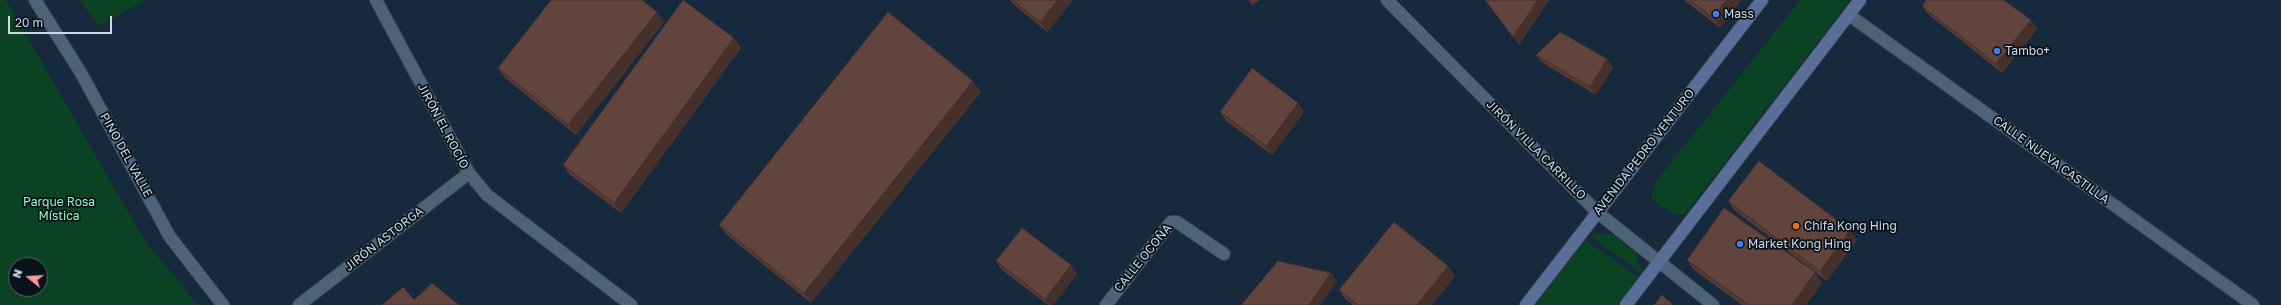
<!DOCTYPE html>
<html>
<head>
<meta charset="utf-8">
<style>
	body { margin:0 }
	#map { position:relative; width:2281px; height:305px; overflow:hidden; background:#17293c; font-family:"Golos Text",sans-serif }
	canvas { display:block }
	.north { position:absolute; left:8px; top:257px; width:40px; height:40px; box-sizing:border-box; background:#091119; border:1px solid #57616b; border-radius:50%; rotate:288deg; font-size:11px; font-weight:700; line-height:16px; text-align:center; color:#cdd9e5 }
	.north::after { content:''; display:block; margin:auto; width:14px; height:18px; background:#f59b99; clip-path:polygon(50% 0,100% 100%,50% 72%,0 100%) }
	.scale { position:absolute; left:8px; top:16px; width:104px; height:18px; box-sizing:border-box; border:2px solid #cdd9e5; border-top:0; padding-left:5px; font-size:12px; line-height:14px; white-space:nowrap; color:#cdd9e5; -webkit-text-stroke:3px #091119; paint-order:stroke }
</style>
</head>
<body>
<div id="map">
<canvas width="2281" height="305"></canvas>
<div class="north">N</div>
<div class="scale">20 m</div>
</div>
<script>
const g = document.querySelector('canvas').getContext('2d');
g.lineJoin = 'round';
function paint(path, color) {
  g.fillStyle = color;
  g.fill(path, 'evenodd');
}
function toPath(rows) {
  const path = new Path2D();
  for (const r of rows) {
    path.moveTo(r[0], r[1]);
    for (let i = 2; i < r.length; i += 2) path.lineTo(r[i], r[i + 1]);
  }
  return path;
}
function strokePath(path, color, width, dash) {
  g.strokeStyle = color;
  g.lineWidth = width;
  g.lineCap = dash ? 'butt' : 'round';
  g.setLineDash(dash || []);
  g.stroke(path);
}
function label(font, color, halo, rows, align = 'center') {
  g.font = font + ' "Golos Text",sans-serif';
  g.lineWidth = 3.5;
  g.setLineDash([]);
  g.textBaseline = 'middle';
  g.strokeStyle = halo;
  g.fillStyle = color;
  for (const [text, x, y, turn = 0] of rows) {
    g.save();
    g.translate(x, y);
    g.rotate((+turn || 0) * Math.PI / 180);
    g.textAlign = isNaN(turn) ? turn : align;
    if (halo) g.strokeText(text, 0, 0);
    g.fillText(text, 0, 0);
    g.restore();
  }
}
paint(toPath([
	[0,0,6,0,145,241,198,305,0,305],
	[16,265,40,265,40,289,16,289],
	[80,0,147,0,98,26],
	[1800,0,1850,0,1685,214,1674,215,1651,199,1655,183],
	[1598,233,1616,235,1636,253,1642,274,1590,235],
	[1585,240,1639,277,1617,305,1535,305]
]), '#0b4224');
const minor = toPath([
	[35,0,81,73,170,237,223,305],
	[376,0,469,173,487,195,631,305],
	[1387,0,1597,212,1713,305],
	[1849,15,2253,305],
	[299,305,469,173],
	[1106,305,1171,222,1177,222,1224,254]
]);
const secondary = toPath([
	[1526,305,1762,0],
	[1626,305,1860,0]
]);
strokePath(minor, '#374555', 14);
strokePath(secondary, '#374555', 14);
strokePath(minor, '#4e6378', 12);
strokePath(secondary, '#596f98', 12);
paint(toPath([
	[1010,0,1073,0,1047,32,1013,4],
	[1248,0,1260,0,1252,5],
	[1684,0,1741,0,1720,28],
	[1922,6,2031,20,2037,29,2002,73,1928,14],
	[657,12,664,22,576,135,505,78,498,68],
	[741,48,621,213,570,175,563,165],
	[1536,55,1613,68,1596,95,1543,63],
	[981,92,811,303,727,235,719,225],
	[1298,103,1304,112,1272,155,1226,121,1220,112],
	[1728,201,1857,240,1827,281,1735,211],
	[1687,260,1815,272,1822,283,1806,305,1742,305,1694,270],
	[996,261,1071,265,1077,274,1053,305,1048,305,1002,270],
	[1455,276,1432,305,1353,305,1346,300,1339,290]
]), '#543a36');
paint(toPath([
	[1058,0,1073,0,1047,32,1040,22],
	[1538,0,1549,0,1549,1,1519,45,1513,37],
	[1726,0,1741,0,1720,28,1713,18],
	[657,12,664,22,576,135,568,125],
	[2031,20,2037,29,2002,73,1996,64],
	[734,38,741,48,621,213,614,203],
	[1607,59,1613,68,1596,95,1590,87],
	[973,81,981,92,811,303,804,293],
	[1298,103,1304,112,1272,155,1266,146],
	[1850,230,1857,240,1827,281,1820,271],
	[1071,265,1077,274,1053,305,1049,305,1045,299],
	[1448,266,1455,276,1432,305,1417,305],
	[1815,272,1822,283,1806,305,1792,305],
	[1331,273,1337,281,1321,305,1309,305]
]), '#45302c');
const building = toPath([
	[551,0,642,0,657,12,568,125,498,68,551,0],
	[683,0,734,38,614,203,563,165,683,0],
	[1013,0,1058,0,1040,22,1013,0],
	[1485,0,1538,0,1513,37,1485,0],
	[1690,0,1726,0,1713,18,1690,0],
	[1926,0,2004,0,2031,20,1996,64,1922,6,1926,0],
	[888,12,973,81,804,293,719,225,888,12],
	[1560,32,1607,59,1590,87,1536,55,1560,32],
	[1252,68,1298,103,1266,146,1220,112,1252,68],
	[1759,161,1850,230,1820,271,1728,201,1759,161],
	[1724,208,1815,272,1792,305,1749,305,1687,260,1724,208],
	[1394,222,1448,266,1417,305,1358,305,1339,290,1394,222],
	[1022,228,1071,265,1045,299,996,261,1022,228],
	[1278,261,1331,273,1309,305,1241,305,1278,261],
	[432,283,459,305,382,305,403,287,414,300,432,283],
	[1662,295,1673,305,1654,305,1662,295]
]);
paint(building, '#62443f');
strokePath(building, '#45302c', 1);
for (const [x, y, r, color] of [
	[1716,14,4,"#3f7fe0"],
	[1997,51,4,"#3f7fe0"],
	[1796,226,4,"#e8710a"],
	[1740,244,4,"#3f7fe0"]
]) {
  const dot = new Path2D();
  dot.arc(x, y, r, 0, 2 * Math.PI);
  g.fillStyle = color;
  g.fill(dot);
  strokePath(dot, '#091119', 1.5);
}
label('12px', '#cdd9e5', '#091119', [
	["Mass",1724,14],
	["Tambo+",2005,51],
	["Chifa Kong Hing",1804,226],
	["Market Kong Hing",1748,244]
], 'left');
label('12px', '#cdd9e5', '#091119', [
	["JIRÓN EL ROCÍO",443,126,62],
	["JIRÓN VILLA CARRILLO",1536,150,45],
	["AVENIDA PEDRO VENTURO",1644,152,-52],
	["PINO DEL VALLE",126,155,61],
	["CALLE NUEVA CASTILLA",2051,160,36],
	["JIRÓN ASTORGA",384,239,-38],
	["CALLE OCOÑA",1143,258,-51]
]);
label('12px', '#95fbb8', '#091119', [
	["Parque Rosa",59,202],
	["Mística",59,216]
]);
</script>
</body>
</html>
